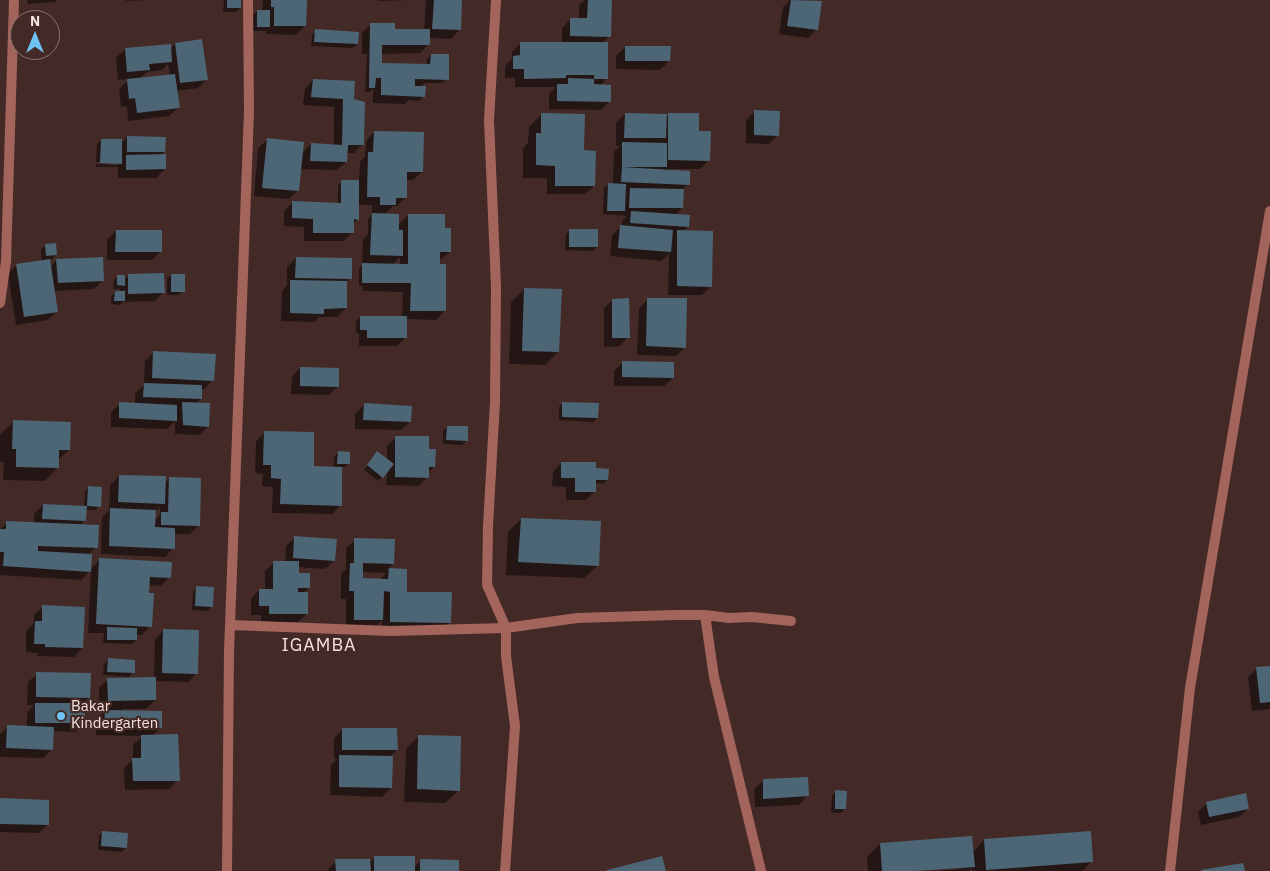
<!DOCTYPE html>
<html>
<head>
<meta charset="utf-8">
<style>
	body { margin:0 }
	#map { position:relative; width:1270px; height:871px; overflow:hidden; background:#442a27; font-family:"IBM Plex Sans",sans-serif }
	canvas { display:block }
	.north { position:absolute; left:10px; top:10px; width:50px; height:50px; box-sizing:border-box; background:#442a27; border:1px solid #8a7471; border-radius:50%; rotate:0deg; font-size:14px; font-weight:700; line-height:20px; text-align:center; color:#f3e2df }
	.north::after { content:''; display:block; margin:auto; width:18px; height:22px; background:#6fc2f4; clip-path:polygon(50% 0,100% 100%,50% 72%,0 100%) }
</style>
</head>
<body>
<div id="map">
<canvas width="1270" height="871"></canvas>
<div class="north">N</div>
</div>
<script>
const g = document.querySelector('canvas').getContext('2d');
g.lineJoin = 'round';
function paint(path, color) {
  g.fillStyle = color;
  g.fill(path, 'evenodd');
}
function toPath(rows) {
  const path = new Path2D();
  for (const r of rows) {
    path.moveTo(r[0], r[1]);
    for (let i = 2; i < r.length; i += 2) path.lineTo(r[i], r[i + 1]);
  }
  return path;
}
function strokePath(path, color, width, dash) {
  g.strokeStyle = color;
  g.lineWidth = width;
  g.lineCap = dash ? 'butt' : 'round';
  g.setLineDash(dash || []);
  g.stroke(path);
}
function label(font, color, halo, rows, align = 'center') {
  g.font = font + ' "IBM Plex Sans",sans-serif';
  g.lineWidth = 4.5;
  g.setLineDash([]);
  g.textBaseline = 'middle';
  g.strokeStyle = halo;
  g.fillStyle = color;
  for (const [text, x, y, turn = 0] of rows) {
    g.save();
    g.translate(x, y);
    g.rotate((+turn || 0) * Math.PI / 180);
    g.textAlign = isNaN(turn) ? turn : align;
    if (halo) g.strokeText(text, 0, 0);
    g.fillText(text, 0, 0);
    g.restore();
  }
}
paint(toPath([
	[27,0,57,0,56,2,28,4],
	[126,0,150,0,126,1],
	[224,0,240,0,240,8,236,12,223,12],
	[263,0,305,0,305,26,296,35,266,34,266,31,253,31,253,15,257,11,262,11],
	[378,0,409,0,378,1],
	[426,0,461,0,459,30,451,39,429,38,429,44,420,53,380,54,380,66,427,65,427,59,431,55,447,79,443,83,425,83,420,87,423,97,419,101,409,100,405,104,373,103,373,89,370,92,365,92,367,54,362,54,362,33,371,24,393,31,424,31],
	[585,0,610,0,609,36,602,43,606,79,600,86,610,101,601,110,549,109,549,94,556,87,515,87,515,78,505,78,505,66,512,59,512,52,521,43,562,43,562,28,571,19,579,19,579,5],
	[790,0,820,2,817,29,808,38,779,34,783,7],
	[316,31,357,44,353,48,311,46,312,35],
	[175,44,207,79,198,88,176,91,178,108,169,116,128,121,127,106,121,107,119,89,129,79,118,80,116,58,125,49,170,49],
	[168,64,170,76,139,79,147,72,162,70],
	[625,47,669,61,660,70,616,69,616,56],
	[313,80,352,100,363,144,354,153,346,153,346,162,337,170,300,169,298,190,289,199,254,196,258,148,267,140,301,154,311,144,334,145,334,107,303,105,305,89],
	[755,111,778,135,769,144,746,143,746,120],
	[542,114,583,152,594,186,585,194,547,194,547,178,523,178,523,148,528,143,529,127],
	[625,114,665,118,669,114,698,132,709,160,700,169,670,169,670,171,688,184,682,190,682,208,675,215,688,227,682,232,711,286,702,295,668,295,669,254,661,261,610,256,612,235,622,226,622,221,627,216,603,214,604,188,609,184,613,184,614,152,620,146,616,146,616,123],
	[374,132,422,172,413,180,406,180,406,197,397,206,393,206,384,215,397,226,408,215,444,229,450,252,439,261,444,311,436,320,406,319,406,337,397,346,359,346,359,333,356,333,356,322,360,317,402,317,403,292,363,291,363,286,359,286,359,269,362,265,363,239,368,234,368,219,372,215,372,205,357,205,357,220,352,224,352,232,344,241,304,241,304,227,284,226,284,211,293,202,338,204,338,185,342,181,359,181,360,162,365,156,366,141],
	[400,257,400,265,392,265],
	[127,137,164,152,161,155,165,169,156,178,118,178,118,167,96,167,96,164,118,165,118,162,96,162,97,144,101,140,121,144],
	[570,230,597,247,593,251,565,250,566,234],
	[116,231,161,251,152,260,107,260,107,240],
	[45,246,56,255,52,259,49,259,50,267,57,260,103,280,94,289,54,291,57,311,48,320,16,325,8,274,17,265,42,262,41,250],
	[296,258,350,278,346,283,346,308,337,317,319,317,314,322,281,321,282,291,287,285,287,267],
	[129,275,163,292,155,301,123,302,120,305,111,304,111,297,115,292,120,292,120,289,113,289,114,280,118,276,124,280],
	[171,275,183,291,179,295,167,295,167,279],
	[524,289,558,352,545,365,509,364,511,302],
	[648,299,685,347,676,356,637,355,639,308],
	[612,300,628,337,620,346,604,347,604,309],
	[154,352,213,380,204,389,201,389,201,399,196,403,208,427,199,435,175,434,175,421,167,429,111,427,111,412,120,404,135,404,135,393,144,385,145,361],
	[623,362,673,378,664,386,614,386,614,371],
	[300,368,338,386,329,395,291,394,292,377],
	[563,403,597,418,593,422,559,420,559,407],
	[364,405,410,422,401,430,355,429,355,414],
	[13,422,69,450,58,460,58,467,45,481,3,480,4,462,0,462,0,435],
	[447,427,466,441,462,445,443,444,443,431],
	[265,432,311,467,334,468,334,457,338,453,349,463,345,467,341,467,341,505,332,514,272,513,273,487,262,486,263,474,255,473,256,441],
	[396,437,428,450,434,467,427,473,427,477,419,486,386,485,387,472,378,481,364,470,374,457,387,460,387,446],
	[561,463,595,471,607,480,603,484,595,483,595,491,586,500,566,500,566,487,552,486,553,472],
	[119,476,165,483,170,478,198,526,190,534,174,534,173,548,165,557,101,554,102,518,109,510,110,485],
	[160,507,160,515,154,521,154,513],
	[89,487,99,506,95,510,85,510,85,520,80,525,96,547,88,555,90,570,100,559,169,577,161,586,149,585,150,626,142,635,136,635,136,640,132,644,103,643,104,633,88,633,91,570,81,580,0,575,0,529,7,523,34,524,34,514,43,505,84,507,85,491],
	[521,519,598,565,584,578,506,575,508,532],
	[295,537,334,561,325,569,297,567,297,576,309,588,303,593,307,614,298,622,261,622,261,615,251,615,251,599,259,590,265,590,265,571,274,563,285,563,286,546],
	[355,540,393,564,387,570,406,570,405,593,450,622,441,631,382,630,382,620,373,629,346,629,346,599,341,599,341,573,346,569,346,548],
	[362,572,386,573,380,580,361,580],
	[197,587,211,607,207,611,192,610,193,592],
	[43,607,82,648,74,657,37,656,37,653,26,652,26,631,34,623,34,615],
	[164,630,197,673,188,682,155,681,155,700,146,709,122,709,122,711,161,727,152,736,178,780,169,789,125,790,124,768,133,760,133,745,142,736,96,735,96,720,107,709,99,709,99,688,108,679,154,679,155,639],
	[108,660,133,672,129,677,103,675,104,664],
	[1270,667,1270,709,1252,711,1248,677,1257,668],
	[37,674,89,697,82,704,84,723,75,732,53,731,52,749,43,758,0,757,0,734,7,727,27,727,27,713,34,705,27,705,28,682],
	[342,730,397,750,389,757,391,788,382,797,330,795,331,765,337,759,334,759,334,738],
	[419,736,459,790,445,803,404,802,406,749],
	[763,781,807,796,799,805,755,807,754,789],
	[836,791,845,809,841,813,831,813,832,796],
	[0,800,47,825,39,833,0,832],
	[1207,803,1248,809,1239,817,1201,825,1198,812],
	[103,832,126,847,122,852,98,850,99,836],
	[984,840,1092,861,1082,871,972,871,972,868,969,871,933,871,961,869,961,866,898,871,868,871,867,857,880,844,973,852],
	[374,858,414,867,421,861,457,871,327,871,336,861,369,863]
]), '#0007');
paint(toPath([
	[227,0,241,0,241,8,227,8],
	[271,0,307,0,306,26,274,26,274,7,271,7],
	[434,0,462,0,461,30,432,29],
	[588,0,612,0,611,37,570,36,570,18,587,18],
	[791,0,822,1,818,30,787,26],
	[257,10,270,10,270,27,257,27],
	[370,23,395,23,395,29,430,29,430,45,382,45,382,63,430,64,431,54,449,54,449,80,415,79,415,86,426,86,425,97,381,95,381,78,376,78,375,88,369,88],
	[315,29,359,32,358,44,314,42],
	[202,39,208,80,180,83,175,43],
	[520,42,608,42,608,79,594,79,594,75,566,75,566,78,524,79,524,69,513,69,513,56,520,55],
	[171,44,172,62,149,64,150,70,127,72,125,48],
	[625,46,671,46,670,61,625,61],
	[175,74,180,108,137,113,135,98,129,99,127,79],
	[568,78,594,79,594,84,611,85,611,102,557,101,557,84,568,84],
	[313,79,355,81,354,99,365,102,364,145,348,145,347,162,310,161,311,143,342,145,343,99,311,97],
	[754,110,780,111,779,136,754,135],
	[541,113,585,114,584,150,596,151,595,186,555,186,555,166,536,165,536,133,541,133],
	[625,113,667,114,666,138,624,138],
	[668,113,699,113,699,131,711,131,710,161,668,160],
	[374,131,424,132,423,172,407,172,407,198,396,198,396,205,380,205,380,197,367,197,368,152,373,152],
	[127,136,166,137,165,152,127,152],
	[267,138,304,142,299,191,262,188],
	[101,139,122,139,122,164,100,163],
	[622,142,667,143,667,167,622,167],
	[166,154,166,169,126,170,126,155],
	[622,167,690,171,690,185,621,182],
	[341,180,359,180,359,220,354,219,354,233,313,233,313,219,292,218,292,201,341,203],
	[608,183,626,184,625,211,607,211],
	[630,188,684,189,683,208,629,208],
	[631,211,690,215,689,227,630,223],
	[372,213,399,214,399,230,403,230,403,256,370,255],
	[408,214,445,214,445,228,451,228,451,252,440,252,440,264,446,264,446,311,410,311,411,283,362,283,362,263,408,264],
	[620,225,673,230,671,252,618,248],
	[569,229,598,229,598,247,569,247],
	[116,230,162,230,162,252,115,252],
	[677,230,713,231,712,287,677,286],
	[56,243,57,255,46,256,45,244],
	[103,257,104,281,58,283,56,259],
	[296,257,352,258,352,279,295,278],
	[50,259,58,312,24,317,16,264],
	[164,273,165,293,128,294,128,274],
	[171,274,185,274,185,292,171,292],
	[117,275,125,275,125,286,117,285],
	[290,280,347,281,347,308,324,309,324,314,290,313],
	[524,288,562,289,559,352,522,351],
	[115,291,125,291,125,301,114,301],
	[629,298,630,338,612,338,612,299],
	[647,298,687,298,686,348,646,346],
	[360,316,407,316,407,338,367,338,367,330,360,330],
	[153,351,216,354,214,381,152,378],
	[622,361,674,362,674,378,622,377],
	[300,367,339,368,339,387,300,386],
	[144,383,202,385,202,399,143,397],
	[119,402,177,405,177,421,119,418],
	[182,402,210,403,209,427,183,425],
	[562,402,599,403,598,418,562,417],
	[364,403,412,406,411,422,363,420],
	[13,420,71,422,70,450,59,450,59,468,16,467,16,449,12,449],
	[447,426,468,426,468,441,446,440],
	[264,431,314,432,314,466,342,467,342,506,280,504,281,479,271,478,271,465,263,465],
	[395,436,429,436,429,449,436,449,435,467,429,467,429,478,395,477],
	[338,451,350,452,350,464,337,464],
	[377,451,394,464,383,478,367,465],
	[561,462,596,462,596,468,609,469,608,480,596,480,596,492,575,492,575,478,561,478],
	[119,475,166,476,165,504,118,502],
	[169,477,201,478,200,526,161,525,161,512,168,512],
	[88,486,102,487,101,507,87,506],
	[43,504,87,506,86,521,42,519],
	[110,508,156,510,155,527,175,528,175,549,109,546],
	[521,518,601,521,599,566,518,562],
	[6,521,99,525,98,548,38,546,38,551,92,554,91,572,3,566,4,552,0,552,0,529,6,529],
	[294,536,337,539,335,561,293,558],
	[354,538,395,539,394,564,363,563,363,578,388,579,389,568,407,569,407,592,452,592,451,623,390,622,390,592,384,591,383,620,354,620,354,591,349,591,350,563,354,563],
	[99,558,172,562,171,578,150,577,149,593,154,593,152,627,96,624],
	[273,561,299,561,299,573,310,573,310,588,298,588,298,592,308,592,308,614,269,614,269,606,259,606,259,589,273,589],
	[196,586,214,587,213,607,195,606],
	[42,605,85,607,83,648,45,647,45,644,34,644,35,621,42,621],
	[107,627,137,628,137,640,107,640],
	[163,629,199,630,198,674,162,673],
	[108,658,135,660,135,673,107,672],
	[1270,666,1270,702,1260,703,1256,667],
	[36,672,91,673,90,698,36,697],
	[156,677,156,700,108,701,107,678],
	[35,703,85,703,85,723,35,723],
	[105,710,162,711,162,728,104,726],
	[7,725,54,727,53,750,6,748],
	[342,728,397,728,398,750,342,750],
	[178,734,180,781,133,781,132,758,141,758,141,735],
	[418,735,461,736,460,791,417,789],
	[339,755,393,756,392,788,339,787],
	[808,777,809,796,763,799,763,779],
	[835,790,847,791,846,809,835,809],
	[1246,793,1249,809,1209,817,1206,802],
	[0,798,49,800,49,825,0,824],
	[102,831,128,833,127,848,101,846],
	[1091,831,1093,862,986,870,984,839],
	[972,836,975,867,915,871,882,871,880,843],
	[374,856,415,856,415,871,374,871],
	[662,856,666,871,607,871,607,870],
	[335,859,370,859,371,871,336,871],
	[420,859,459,860,459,871,420,871],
	[1243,863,1245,871,1201,871,1201,870]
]), '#4d6676');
strokePath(toPath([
	[496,0,489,120,496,287,495,402,488,526,487,585,506,628,506,656,515,726,505,871],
	[0,303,6,261,14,0],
	[705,615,714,677,761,871],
	[230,625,391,631,506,628,577,618,675,615,705,615,729,618,752,617,791,621],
	[227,871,229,652,249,111,248,0],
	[1170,871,1190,688,1270,211]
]), '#a3645c', 10);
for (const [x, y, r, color] of [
	[61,716,5,"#6fc2f4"]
]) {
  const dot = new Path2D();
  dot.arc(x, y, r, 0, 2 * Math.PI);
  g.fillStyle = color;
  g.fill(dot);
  strokePath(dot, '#442a27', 2);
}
label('15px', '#f3e2df', '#442a27', [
	["Bakar",71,707],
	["Kindergarten",71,724]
], 'left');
g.letterSpacing = '1px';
label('18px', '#f3e2df', '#442a27', [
	["IGAMBA",319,646]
]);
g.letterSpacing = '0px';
</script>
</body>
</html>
